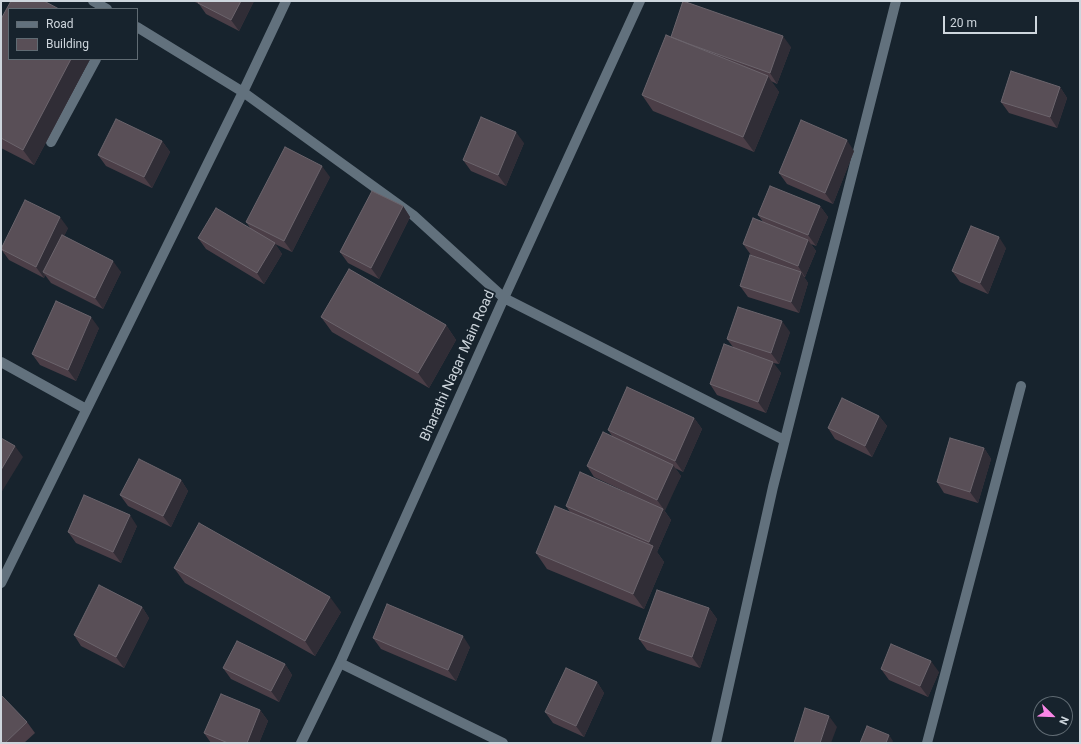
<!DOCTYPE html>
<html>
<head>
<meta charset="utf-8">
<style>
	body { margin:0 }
	#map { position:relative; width:1081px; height:744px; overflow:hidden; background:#17232d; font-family:Roboto,sans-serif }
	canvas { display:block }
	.frame { position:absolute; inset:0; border:2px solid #ced6dd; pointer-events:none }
	.legend { position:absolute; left:8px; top:8px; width:130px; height:52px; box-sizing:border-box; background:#17232d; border:1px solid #606b73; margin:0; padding:5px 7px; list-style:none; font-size:12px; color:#ced6dd }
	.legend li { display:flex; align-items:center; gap:8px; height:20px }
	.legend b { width:20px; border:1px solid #606b73 }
	.north { position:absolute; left:1033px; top:696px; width:40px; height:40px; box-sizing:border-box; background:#17232d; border:1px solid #606b73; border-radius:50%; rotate:113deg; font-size:11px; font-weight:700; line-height:16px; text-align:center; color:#ced6dd }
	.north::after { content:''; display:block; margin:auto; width:14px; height:18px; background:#fa87e7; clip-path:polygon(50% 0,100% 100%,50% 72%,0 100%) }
	.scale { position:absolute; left:943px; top:16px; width:94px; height:18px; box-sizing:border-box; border:2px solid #ced6dd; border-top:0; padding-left:5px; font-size:12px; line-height:14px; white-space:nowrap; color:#ced6dd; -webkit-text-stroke:3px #17232d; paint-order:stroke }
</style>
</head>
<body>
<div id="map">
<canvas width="1081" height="744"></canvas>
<div class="frame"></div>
<ul class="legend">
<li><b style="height:5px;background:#62717d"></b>Road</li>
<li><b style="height:11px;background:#594f57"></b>Building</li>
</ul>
<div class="north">N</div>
<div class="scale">20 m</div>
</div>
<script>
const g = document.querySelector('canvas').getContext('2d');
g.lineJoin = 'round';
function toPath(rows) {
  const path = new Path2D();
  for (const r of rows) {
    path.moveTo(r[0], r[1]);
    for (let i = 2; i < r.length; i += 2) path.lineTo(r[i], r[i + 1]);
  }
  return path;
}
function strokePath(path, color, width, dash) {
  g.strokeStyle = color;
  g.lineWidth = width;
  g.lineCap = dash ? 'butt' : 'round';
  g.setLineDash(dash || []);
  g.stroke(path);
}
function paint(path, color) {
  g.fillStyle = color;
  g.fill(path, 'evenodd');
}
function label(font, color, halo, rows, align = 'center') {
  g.font = font + ' Roboto,sans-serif';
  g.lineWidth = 3.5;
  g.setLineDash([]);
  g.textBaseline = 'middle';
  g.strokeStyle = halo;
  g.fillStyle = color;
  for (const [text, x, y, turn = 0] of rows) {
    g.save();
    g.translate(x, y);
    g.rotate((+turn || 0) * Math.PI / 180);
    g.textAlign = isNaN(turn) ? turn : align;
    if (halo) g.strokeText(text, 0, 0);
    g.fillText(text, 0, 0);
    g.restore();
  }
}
strokePath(toPath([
	[51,142,96,59]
]), '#62717d', 10);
strokePath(toPath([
	[93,1,107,9],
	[137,27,243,92,413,215,504,298,784,440],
	[1,362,86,409],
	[1,583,243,92,286,1],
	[340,663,503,743],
	[301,743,340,663,504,298,640,1],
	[716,743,773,487,896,1],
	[927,743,1021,386]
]), '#62717d', 10);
paint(toPath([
	[193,1,254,1,239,31,206,14,199,4],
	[1,19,9,59,90,59,34,165,1,148],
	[671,37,791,47,777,84,771,81,779,92,754,152,653,111,642,95],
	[1060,87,1067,98,1057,128,1009,113,1001,102],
	[162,141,170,152,152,188,106,166,98,155],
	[524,143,506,186,471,171,463,160],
	[854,151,833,204,787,184,779,173],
	[330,177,292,252,275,244,282,254,264,284,206,249,198,238,251,229,246,222],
	[403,206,410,217,379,279,348,263,340,252],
	[820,206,828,217,816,246,811,244,816,251,805,277,804,277,808,283,799,313,748,297,740,286,757,258,751,255,743,244,763,222,758,215],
	[68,228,64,236,121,272,103,309,51,283,45,275,44,278,9,260,1,249],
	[1006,248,988,294,960,282,952,271],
	[321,317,446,325,456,340,429,388,332,332],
	[99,328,76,381,40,365,32,354],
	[790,332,779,364,773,363,781,373,766,413,717,395,710,384,733,347,727,339],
	[879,416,887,426,872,457,835,439,828,428],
	[694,418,702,429,683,472,675,468,681,476,664,510,671,520,657,552,664,562,644,609,547,569,536,553,570,512,566,506,628,493,594,477,587,466,612,436,608,430],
	[984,448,991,459,978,503,944,493,937,482],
	[181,480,188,491,171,527,128,506,120,495],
	[137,526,121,563,76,543,68,532],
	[174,568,341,612,315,656,185,583],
	[142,607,149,618,124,668,81,646,74,635],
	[709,608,717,619,700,668,647,650,639,639],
	[373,638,470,647,456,681,381,649],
	[285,664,292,675,279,702,231,679,223,668],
	[881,669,939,672,928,697,889,680],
	[597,682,604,693,584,737,553,723,545,712],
	[260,710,268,721,259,743,211,743,204,733],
	[27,722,35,733,24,743,1,743]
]), '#4b3e47');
paint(toPath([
	[241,1,254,1,239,31,231,20],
	[783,36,791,47,777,84,770,73],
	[71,59,90,59,34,165,23,150],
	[768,76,779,92,754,152,743,137],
	[1060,87,1067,98,1057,128,1050,117],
	[516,132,524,143,506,186,498,175],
	[847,140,854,151,833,204,825,193],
	[162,141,170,152,152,188,144,177],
	[322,166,330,177,292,252,284,241],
	[403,206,410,217,379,279,371,268],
	[820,206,828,217,816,246,808,235],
	[60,217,68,228,46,274,43,272,45,275,44,278,36,267],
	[999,237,1006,248,988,294,980,283],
	[808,240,816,251,805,277,798,266],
	[275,243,282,254,264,284,257,273],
	[113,261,121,272,103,309,95,298],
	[801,272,808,283,799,313,791,302],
	[91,317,99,328,76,381,68,370],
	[782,321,790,332,779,364,771,353],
	[446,325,456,340,429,388,418,373],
	[773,362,781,373,766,413,758,402],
	[879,416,887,426,872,457,865,446],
	[694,418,702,429,683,472,675,461],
	[15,446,23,457,1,493,1,470],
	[984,448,991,459,978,503,970,492],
	[673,465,681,476,665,511,657,500],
	[181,480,188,491,171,527,163,516],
	[663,509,671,520,657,552,664,562,644,609,633,594,652,547,649,542],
	[130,515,137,526,121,563,113,552],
	[330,597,341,612,315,656,305,641],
	[142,607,149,618,124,668,116,657],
	[709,608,717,619,700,668,692,657],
	[463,636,470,647,456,681,448,670],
	[931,661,939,672,928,697,920,686],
	[285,664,292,675,279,702,271,691],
	[597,682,604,693,584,737,576,726],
	[260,710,268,721,259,743,247,743],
	[829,716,837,727,831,743,820,743],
	[889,735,893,741,892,743,886,743]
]), '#302d36');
const building = toPath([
	[11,1,44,1,59,9,9,9,9,59,71,59,23,150,1,138,1,19,11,1],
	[199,1,241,1,231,20,198,3,199,1],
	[683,1,783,36,770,73,689,44,671,37,683,1],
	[666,35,768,76,743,137,642,95,666,35],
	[1011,71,1060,87,1050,117,1001,102,1011,71],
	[481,117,516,132,498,175,463,160,481,117],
	[116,119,162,141,144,177,98,155,116,119],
	[801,120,847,140,825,193,779,173,801,120],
	[285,147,322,166,284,241,246,222,285,147],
	[770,186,820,206,808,235,758,215,770,186],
	[372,191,403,206,371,268,340,252,372,191],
	[25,200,60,217,36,267,1,249,25,200],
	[216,208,275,243,257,273,198,238,216,208],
	[753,218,808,240,798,266,743,244,753,218],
	[971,226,999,237,980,283,952,271,971,226],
	[62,235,113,261,95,298,43,272,62,235],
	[750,255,801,272,791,302,740,286,750,255],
	[349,269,446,325,418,373,321,317,349,269],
	[56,301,91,317,68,370,32,354,56,301],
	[738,307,782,321,771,353,727,339,738,307],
	[724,344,773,362,758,402,710,384,724,344],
	[627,387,694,418,675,461,608,430,627,387],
	[842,398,879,416,865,446,828,428,842,398],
	[603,432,673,465,657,500,587,466,603,432],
	[1,438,15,446,1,470,1,438],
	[950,438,984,448,970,492,937,482,950,438],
	[139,459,181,480,163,516,120,495,139,459],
	[580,472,663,509,649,542,566,506,580,472],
	[84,495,130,515,113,552,68,532,84,495],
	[555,506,653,546,633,594,536,553,555,506],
	[199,523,330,597,305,641,174,568,199,523],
	[99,585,142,607,116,657,74,635,99,585],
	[657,590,709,608,692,657,639,639,657,590],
	[387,604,463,636,448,670,373,638,387,604],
	[237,641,285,664,271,691,223,668,237,641],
	[891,644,931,661,920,686,881,669,891,644],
	[566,668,597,682,576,726,545,712,566,668],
	[221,694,260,710,247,743,228,743,204,733,221,694],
	[1,695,27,722,5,743,1,743,1,695],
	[805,708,829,716,820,743,794,743,805,708],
	[867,726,889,735,886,743,860,743,867,726]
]);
paint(building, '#594f57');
strokePath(building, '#6b646c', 1);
label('14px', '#ced6dd', '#17232d', [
	["Bharathi Nagar Main Road",458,366,-66]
]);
</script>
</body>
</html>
